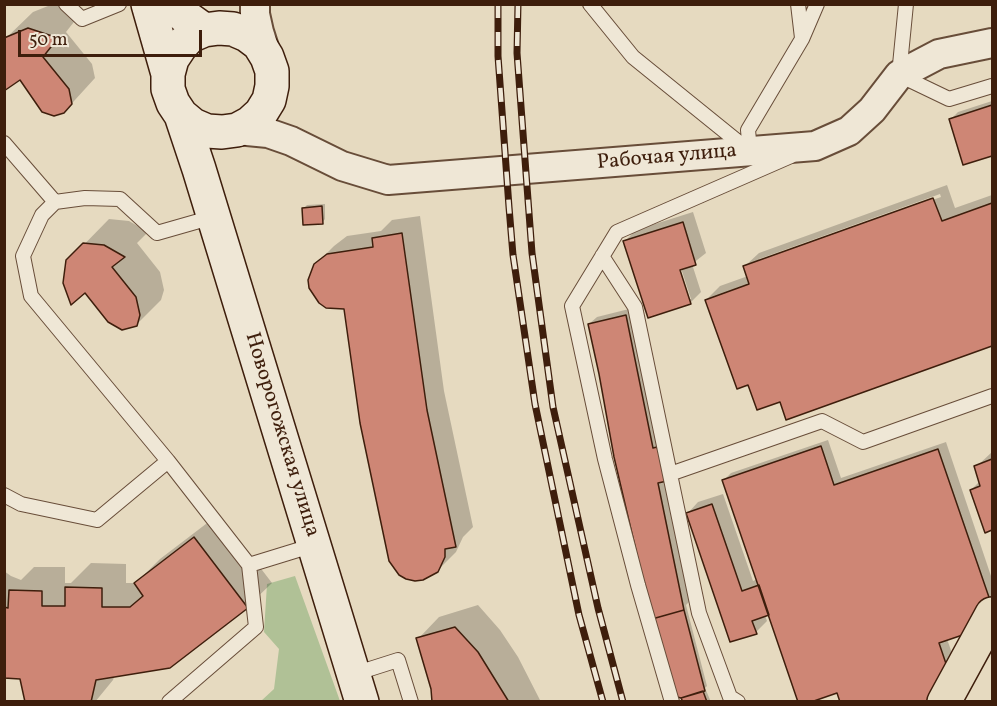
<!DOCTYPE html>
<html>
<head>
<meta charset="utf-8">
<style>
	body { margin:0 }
	#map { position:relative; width:997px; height:706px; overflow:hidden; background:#e6dac0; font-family:Vollkorn,serif }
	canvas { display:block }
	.frame { position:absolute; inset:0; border:6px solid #3e1e0c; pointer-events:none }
	.scale { position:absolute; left:18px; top:30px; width:184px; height:27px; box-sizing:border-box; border:3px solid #3e1e0c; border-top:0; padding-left:8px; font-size:18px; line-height:21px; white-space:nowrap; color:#3e1e0c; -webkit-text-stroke:4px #efe7d6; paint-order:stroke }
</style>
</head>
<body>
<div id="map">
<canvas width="997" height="706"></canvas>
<div class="frame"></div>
<div class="scale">50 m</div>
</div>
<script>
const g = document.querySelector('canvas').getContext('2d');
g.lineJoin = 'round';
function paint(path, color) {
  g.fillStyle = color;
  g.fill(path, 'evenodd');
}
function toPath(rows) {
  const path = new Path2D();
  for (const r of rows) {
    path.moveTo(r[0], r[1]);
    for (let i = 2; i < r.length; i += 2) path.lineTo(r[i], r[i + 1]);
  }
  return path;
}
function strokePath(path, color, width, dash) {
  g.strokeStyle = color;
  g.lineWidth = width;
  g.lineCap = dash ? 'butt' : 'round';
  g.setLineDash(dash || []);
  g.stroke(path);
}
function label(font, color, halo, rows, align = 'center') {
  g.font = font + ' Vollkorn,serif';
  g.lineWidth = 4.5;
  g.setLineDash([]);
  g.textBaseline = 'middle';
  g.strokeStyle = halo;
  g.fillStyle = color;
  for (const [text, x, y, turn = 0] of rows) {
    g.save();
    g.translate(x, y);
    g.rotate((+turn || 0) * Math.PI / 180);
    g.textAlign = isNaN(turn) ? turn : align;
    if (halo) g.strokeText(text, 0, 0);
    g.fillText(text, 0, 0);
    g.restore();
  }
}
paint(toPath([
	[295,576,340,701,261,701,274,689,279,649,264,632,267,584]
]), '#b0c196');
paint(toPath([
	[53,4,81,13,66,32,92,64,95,78,64,112,4,40,33,12],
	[992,101,992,154,964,163,951,119,958,112],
	[947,185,955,208,992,195,992,344,787,418,781,400,749,383,706,300,720,286,748,276,745,266,759,253],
	[940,194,941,197,759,262,759,259],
	[325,204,325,219,322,223,304,208,307,205],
	[693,212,706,253,692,264,701,292,690,303,625,241,636,230],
	[679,262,691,299,688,299,676,263],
	[420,216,444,391,473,527,463,537,456,552,437,571,345,307,310,288,311,272,315,265,334,246,347,236,381,231,392,220],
	[109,219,129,221,148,232,137,243,160,272,164,290,161,300,136,325,68,261],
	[633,308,690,601,686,605,707,686,705,688,711,702,684,702,589,324,597,317],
	[828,440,841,478,946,442,992,579,992,623,947,639,967,696,961,702,838,691,770,613,765,615,767,621,756,632,688,513,698,502,723,494,753,581,758,579,724,480,731,473],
	[992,452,992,529,986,531,971,490,980,481,976,467],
	[219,514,272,583,247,607,115,675,113,680,95,702,27,702,21,678,4,677,4,571,11,576,21,580,34,567,65,567,65,583,71,583,91,563,126,564,126,583,136,583,160,559],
	[478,605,500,630,518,657,541,702,434,702,433,689,418,639,439,617]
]), '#0003');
const building = toPath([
	[28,28,58,38,43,57,69,89,72,104,64,113,54,116,42,112,20,80,4,91,4,38,28,28],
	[992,105,992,156,963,165,949,119,992,105],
	[933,198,942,221,992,203,992,346,786,420,780,402,757,410,748,385,737,389,705,300,749,284,743,266,933,198],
	[322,206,323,224,303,225,302,208,322,206],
	[683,222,696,265,680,270,691,304,648,318,623,241,683,222],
	[402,233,427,410,456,547,445,549,445,557,438,572,423,580,415,581,406,579,399,575,389,561,360,423,344,309,326,308,319,303,309,288,308,280,314,264,327,254,373,247,372,238,402,233],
	[83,243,104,245,125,257,112,267,136,297,140,315,137,326,122,330,108,322,85,293,71,305,63,283,66,260,83,243],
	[626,315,653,448,657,447,667,481,658,483,684,610,652,619,614,457,599,374,588,324,626,315],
	[821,446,834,485,938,449,992,606,992,625,939,643,959,702,840,702,837,693,811,702,798,702,722,480,821,446],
	[992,459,992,530,985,533,970,490,980,486,974,466,992,459],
	[712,504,742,591,759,585,769,615,752,621,757,634,730,642,686,513,712,504],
	[194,537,248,608,170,668,96,680,91,702,25,702,20,679,4,678,4,607,8,608,9,590,42,591,42,606,65,606,65,587,102,588,102,607,130,607,143,596,134,583,194,537],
	[684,610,705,691,681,698,673,696,652,619,684,610],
	[455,627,478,652,509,702,432,702,431,689,416,638,455,627],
	[703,691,707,702,683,702,681,698,703,691]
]);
paint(building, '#ce8675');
strokePath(building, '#3e1e0c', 1.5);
const lane = toPath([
	[66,4,82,19,119,4],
	[590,4,633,57,748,150],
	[798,4,802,38],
	[906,4,899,75,949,99,992,86],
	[4,143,55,202],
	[750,151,748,130,802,39,817,4],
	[602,256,635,307,699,613,730,697,738,702],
	[168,461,31,296,23,256,42,215,55,202,85,198,120,199,157,233,213,217],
	[670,474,822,421,863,442,992,396],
	[4,495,21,504,97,520,168,461,249,565,314,545],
	[354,674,398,660,411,702],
	[169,702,256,627,249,565],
	[672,702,638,585,605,459,572,306,617,232,791,156]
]);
const street = toPath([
	[255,4,255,14,259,32,267,57],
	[237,130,268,133,291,141,342,166,388,180,815,146,849,131,872,110,899,75,939,54,992,43]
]);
const secondary = toPath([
	[148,4,168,74,168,89,173,103,181,115,199,169,362,702],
	[174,4,183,15,204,30],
	[168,74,172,59,180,47,190,36,204,30,219,28,233,29,247,35,259,44,267,57,272,71,272,86,269,100,261,113,250,123,237,130,222,132,207,131,193,125,181,115]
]);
const primary = toPath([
	[944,702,992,614]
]);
strokePath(lane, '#684d39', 16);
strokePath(street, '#684d39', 32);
strokePath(secondary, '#3e1e0c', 36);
strokePath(primary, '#3e1e0c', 36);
strokePath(lane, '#efe7d6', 14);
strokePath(street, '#efe7d6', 28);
strokePath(secondary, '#efe7d6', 33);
strokePath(primary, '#e6dac0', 33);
const rail = toPath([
	[498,4,498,56,509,207,513,255,535,404,579,615,603,702],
	[518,4,517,53,532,253,553,407,598,608,623,702]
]);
strokePath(rail, '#3e1e0c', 7);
strokePath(rail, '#efe7d6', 4.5, [14]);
label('21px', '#3e1e0c', '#efe7d6', [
	["Рабочая улица",667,158,-5],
	["Новорогожская улица",281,435,73]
]);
</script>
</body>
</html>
